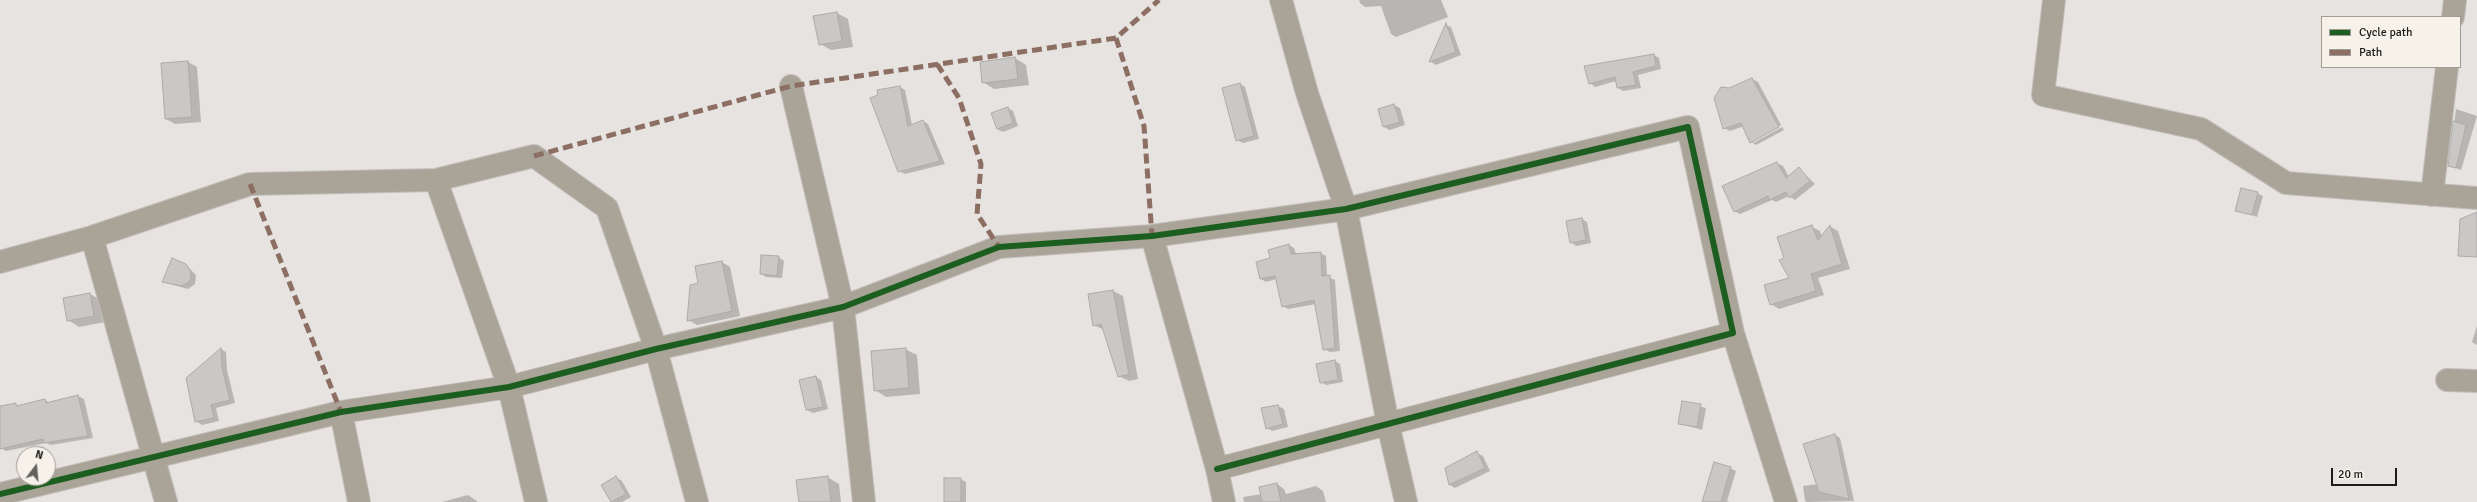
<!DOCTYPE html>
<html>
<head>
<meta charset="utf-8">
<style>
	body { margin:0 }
	#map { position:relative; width:2477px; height:502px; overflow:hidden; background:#e6e3e0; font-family:Signika,sans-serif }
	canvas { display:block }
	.legend { position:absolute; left:2321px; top:16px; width:140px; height:52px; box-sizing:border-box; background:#f6f2ea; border:1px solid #9f9c96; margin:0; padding:5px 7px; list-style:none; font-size:12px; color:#1c1b18 }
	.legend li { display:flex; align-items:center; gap:8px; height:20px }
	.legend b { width:20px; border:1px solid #9f9c96 }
	.north { position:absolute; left:16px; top:446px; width:40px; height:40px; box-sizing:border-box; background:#f6f2ea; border:1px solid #9f9c96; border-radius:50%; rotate:16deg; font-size:11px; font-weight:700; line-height:16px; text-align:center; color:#1c1b18 }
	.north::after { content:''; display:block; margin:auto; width:14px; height:18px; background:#63615e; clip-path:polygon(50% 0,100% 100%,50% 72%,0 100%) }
	.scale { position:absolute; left:2331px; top:468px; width:66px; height:18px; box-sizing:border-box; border:2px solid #1c1b18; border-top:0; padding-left:5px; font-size:12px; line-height:14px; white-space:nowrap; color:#1c1b18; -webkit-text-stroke:3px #f6f2ea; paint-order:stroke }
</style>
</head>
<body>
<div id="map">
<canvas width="2477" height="502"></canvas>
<ul class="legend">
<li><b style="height:5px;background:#1b5e20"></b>Cycle path</li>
<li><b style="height:5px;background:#8d6e63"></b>Path</li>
</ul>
<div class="north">N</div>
<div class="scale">20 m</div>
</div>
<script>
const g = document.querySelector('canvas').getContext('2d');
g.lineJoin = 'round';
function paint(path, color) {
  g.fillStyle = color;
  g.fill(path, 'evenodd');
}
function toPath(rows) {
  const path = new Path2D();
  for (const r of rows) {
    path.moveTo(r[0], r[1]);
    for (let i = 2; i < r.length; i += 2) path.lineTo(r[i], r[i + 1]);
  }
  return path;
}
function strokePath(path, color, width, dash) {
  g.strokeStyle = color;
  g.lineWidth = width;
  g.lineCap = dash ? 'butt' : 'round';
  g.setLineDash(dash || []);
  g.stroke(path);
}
paint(toPath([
	[1359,0,1441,0,1448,17,1396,37,1391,34,1381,6,1365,7,1360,3],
	[837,13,848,19,853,47,831,50,820,44],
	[1446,25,1451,27,1461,55,1436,65,1431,62],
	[1654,55,1659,58,1661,69,1638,75,1641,88,1623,91,1618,88,1616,81,1595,87,1590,83],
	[1015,58,1026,65,1029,85,994,89,983,82],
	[188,62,197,67,201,122,175,124,166,119],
	[1752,79,1758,82,1781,125,1753,140,1753,143,1782,127,1784,130,1756,145,1751,142,1744,126,1730,131,1724,128,1730,89],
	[1240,84,1245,87,1259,139,1243,143,1237,140],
	[900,87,905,90,912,125,923,121,928,124,945,164,905,174,899,171],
	[1394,105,1400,108,1405,125,1390,130,1384,127,1379,110],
	[1008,108,1013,111,1018,126,1003,132,997,129],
	[2456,109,2477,116,2461,170,2449,166],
	[1777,163,1783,166,1789,177,1799,169,1815,184,1795,200,1789,196,1776,202,1772,200,1740,214,1734,211],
	[2257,193,2263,196,2257,217,2237,210],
	[1582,219,1587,222,1591,243,1576,246,1571,242],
	[1812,227,1820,231,1822,237,1831,227,1838,231,1850,269,1818,278,1824,295,1779,309,1771,304,1791,279],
	[1289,245,1294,248,1296,254,1320,253,1326,256,1327,277,1335,280,1340,351,1330,352,1324,349,1316,304,1288,309,1283,306,1276,279,1266,282,1261,279,1271,259],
	[778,257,784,261,782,278,766,277,761,274],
	[722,262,730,267,740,316,697,325,688,320,699,284],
	[186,265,196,275,195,284,188,289,163,282],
	[1113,291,1123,296,1138,379,1129,381,1119,376,1104,330,1094,325,1089,295],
	[90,294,101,300,105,322,79,327,68,320],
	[2477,326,2477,345,2472,342],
	[221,349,226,352,227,370,235,403,216,408,219,421,202,425,196,421,187,378],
	[905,349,917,355,920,394,886,397,875,390],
	[1335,361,1340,364,1343,382,1326,385,1321,382],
	[816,377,821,380,828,409,813,413,807,410],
	[78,396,84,399,93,438,51,445,46,443,6,451,1,448,0,407,16,405,19,406,45,400,50,403],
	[1682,402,1706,408,1702,430,1679,423],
	[1278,406,1284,409,1288,427,1272,431,1267,428],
	[1835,435,1840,438,1854,501,1807,502,1805,501,1803,486,1818,484],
	[1477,453,1483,456,1490,471,1455,488,1450,485],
	[1730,468,1736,471,1727,501,1730,502,1704,502],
	[616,477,622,481,631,497,622,502,612,502,602,485],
	[827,477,839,484,841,502,800,502],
	[960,479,966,482,966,502,945,502],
	[1277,484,1284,489,1286,494,1316,486,1323,491,1326,502,1244,502,1243,497,1262,494,1260,488],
	[468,495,478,502,442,502]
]), '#0003');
const building = toPath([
	[837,12,842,41,819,45,813,16,837,12],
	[1446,23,1456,52,1429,62,1446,23],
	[1654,54,1656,66,1633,72,1636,85,1617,88,1615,77,1589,84,1584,66,1654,54],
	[1015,57,1018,79,982,83,980,62,1015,57],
	[188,61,192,117,165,119,161,63,188,61],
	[1752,78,1779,127,1750,143,1741,123,1723,129,1714,98,1721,87,1729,88,1752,78],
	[1240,83,1254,136,1236,141,1222,88,1240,83],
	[900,86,908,126,923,120,940,161,898,172,870,98,878,95,877,90,900,86],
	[1394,104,1400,122,1383,127,1378,109,1394,104],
	[1008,107,1013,123,997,129,991,113,1008,107],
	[2453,121,2466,125,2456,168,2448,166,2453,121],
	[1777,162,1786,178,1799,167,1810,181,1789,198,1786,192,1769,200,1768,196,1734,212,1722,186,1777,162],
	[2241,188,2258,192,2252,215,2235,211,2241,188],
	[2477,212,2477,257,2458,256,2460,219,2477,212],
	[1582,218,1586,240,1570,243,1566,221,1582,218],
	[1812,225,1818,240,1830,225,1842,264,1811,274,1816,291,1770,305,1764,285,1789,278,1779,260,1784,258,1777,237,1812,225],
	[1289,244,1291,254,1321,252,1322,276,1330,275,1335,348,1323,350,1314,300,1282,307,1275,276,1260,279,1256,262,1270,258,1268,250,1289,244],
	[761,255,779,256,777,276,760,274,761,255],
	[172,258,186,264,191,272,190,281,182,286,162,282,172,258],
	[722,261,732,311,687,321,690,285,698,283,695,266,722,261],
	[1113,290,1129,374,1118,377,1101,324,1093,326,1088,294,1113,290],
	[90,293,94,316,67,321,63,298,90,293],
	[221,348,222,367,230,400,211,405,214,418,195,422,186,378,221,348],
	[906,348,909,388,874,391,871,351,906,348],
	[1335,360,1338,380,1320,383,1316,364,1335,360],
	[816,376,823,407,806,410,799,380,816,376],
	[78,395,88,436,44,443,43,439,0,449,0,406,16,403,16,406,45,399,46,403,78,395],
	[1682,401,1701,404,1697,427,1678,424,1682,401],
	[1278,405,1283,424,1266,429,1261,408,1278,405],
	[1835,434,1838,445,1849,499,1819,492,1803,444,1835,434],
	[1477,451,1485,468,1449,485,1445,468,1477,451],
	[1714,462,1731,467,1721,502,1702,502,1714,462],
	[616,476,626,494,611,502,601,485,616,476],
	[828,476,831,502,799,502,796,480,828,476],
	[944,478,961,478,961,502,944,502,944,478],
	[1277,483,1281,502,1262,502,1259,487,1277,483]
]);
paint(building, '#cac8c6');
strokePath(building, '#adaba8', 1);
const minor = toPath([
	[1281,0,1307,93,1346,209,1388,424,1406,502],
	[2054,0,2043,95,2201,129,2286,183,2477,198],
	[2453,17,2455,0],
	[791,86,843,307,864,502],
	[436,180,509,387,536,502],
	[2432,195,2447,67],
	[1152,236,1217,469,1224,502],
	[92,237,166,502],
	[0,262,92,237,250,184,436,180,534,156,607,208,656,349,697,502],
	[1733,333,1786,502],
	[2447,380,2477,381],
	[341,412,359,502],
	[0,494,341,412,509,387,656,349,843,307,999,247,1152,236,1346,209,1688,127,1733,333,1217,469]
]);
strokePath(minor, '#c1bfbd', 24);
strokePath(minor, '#aaa498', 22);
strokePath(toPath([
	[1116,38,1144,126,1152,236],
	[937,64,959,98,981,164,977,214,999,247],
	[534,156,791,86,1116,38,1159,0],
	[250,184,341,412]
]), '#8d6e63', 5, [10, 5]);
strokePath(toPath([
	[0,494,341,412,509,387,656,349,843,307,999,247,1152,236,1346,209,1688,127,1733,333,1217,469]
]), '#1b5e20', 6);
</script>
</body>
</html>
